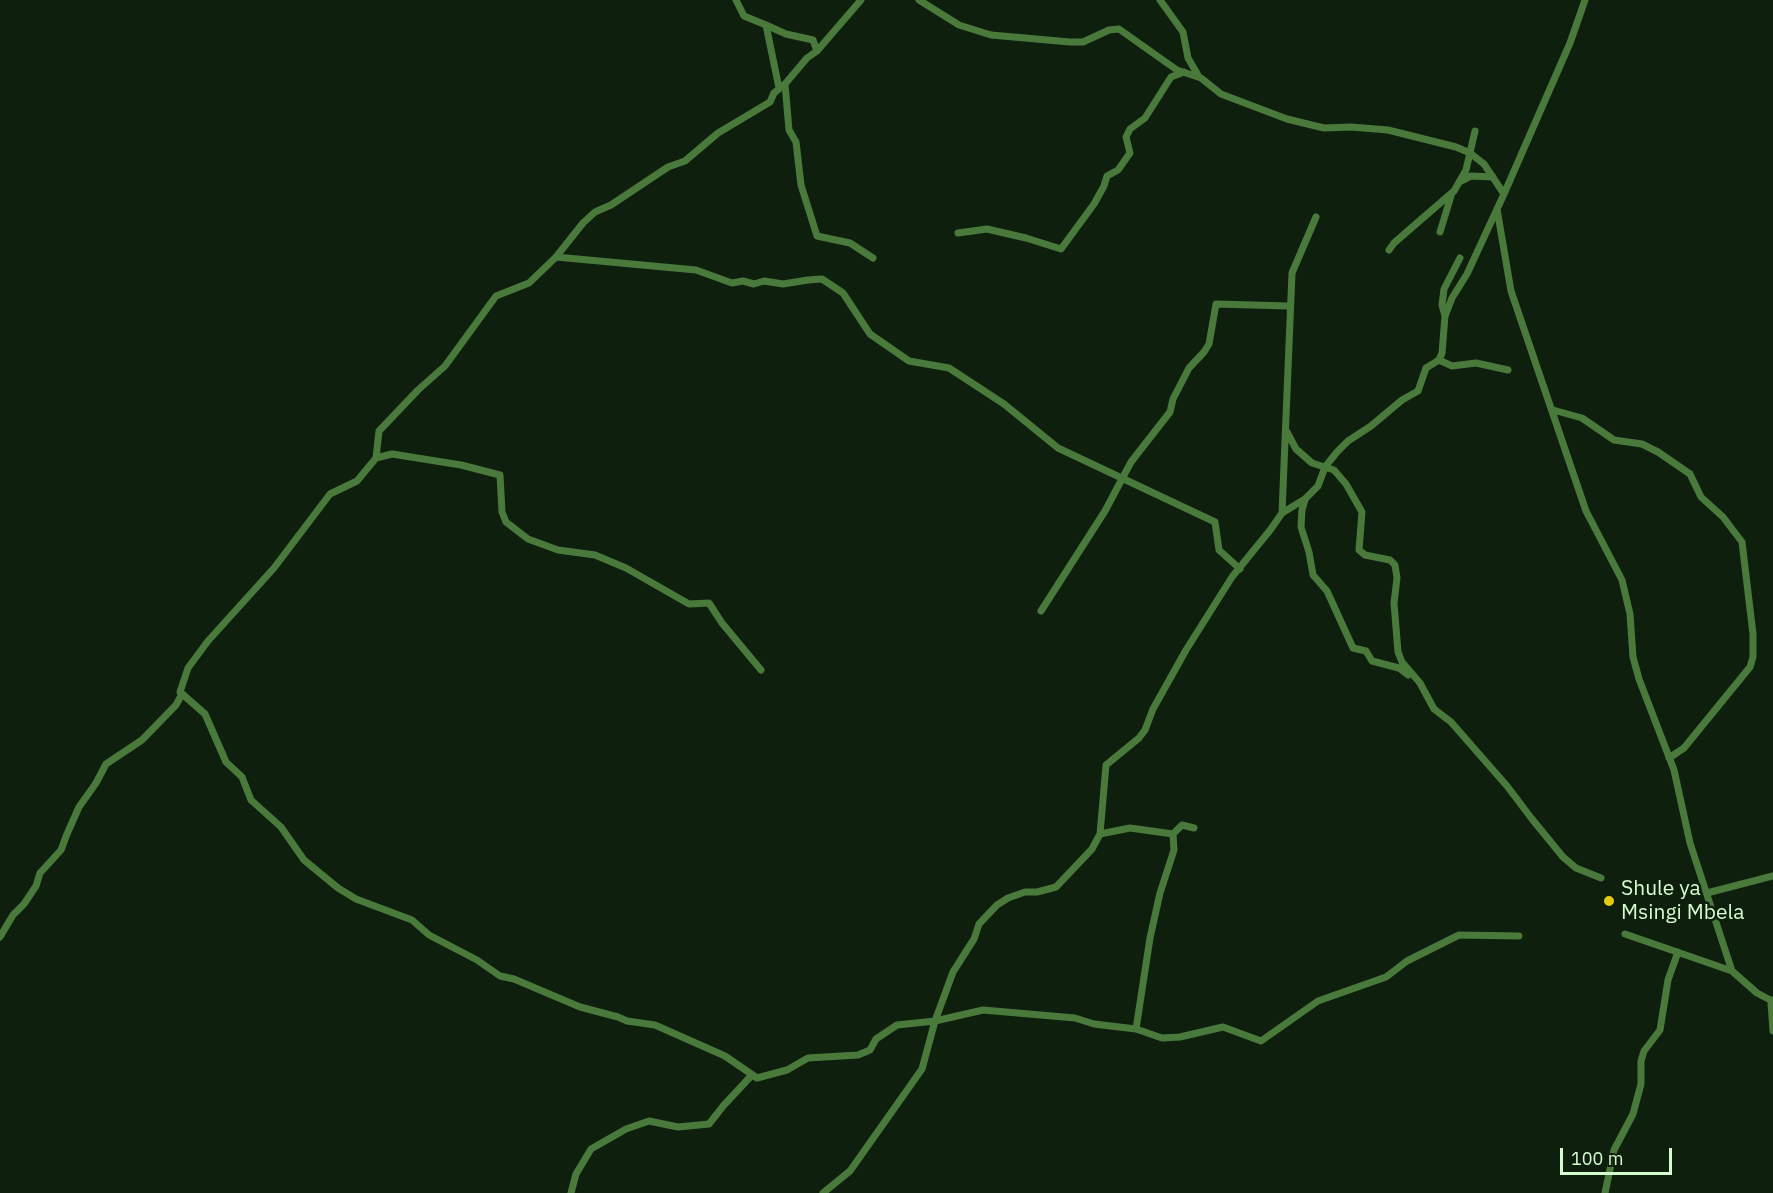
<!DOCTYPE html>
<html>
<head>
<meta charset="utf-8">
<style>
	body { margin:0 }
	#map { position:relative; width:1773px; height:1193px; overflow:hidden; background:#0f1f0e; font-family:"IBM Plex Sans",sans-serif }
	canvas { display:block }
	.scale { position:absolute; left:1560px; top:1148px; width:112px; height:27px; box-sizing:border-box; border:3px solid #d5fccf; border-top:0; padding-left:8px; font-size:18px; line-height:21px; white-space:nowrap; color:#d5fccf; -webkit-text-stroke:4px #0f1f0e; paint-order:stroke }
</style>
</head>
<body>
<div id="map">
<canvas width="1773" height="1193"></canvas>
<div class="scale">100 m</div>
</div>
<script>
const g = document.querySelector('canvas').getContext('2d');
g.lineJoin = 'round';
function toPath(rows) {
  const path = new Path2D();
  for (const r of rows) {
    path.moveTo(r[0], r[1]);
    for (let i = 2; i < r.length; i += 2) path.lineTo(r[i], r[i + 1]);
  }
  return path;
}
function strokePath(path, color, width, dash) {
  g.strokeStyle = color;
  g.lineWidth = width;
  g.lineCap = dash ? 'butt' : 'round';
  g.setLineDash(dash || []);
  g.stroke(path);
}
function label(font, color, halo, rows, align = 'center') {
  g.font = font + ' "IBM Plex Sans",sans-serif';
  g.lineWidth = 5;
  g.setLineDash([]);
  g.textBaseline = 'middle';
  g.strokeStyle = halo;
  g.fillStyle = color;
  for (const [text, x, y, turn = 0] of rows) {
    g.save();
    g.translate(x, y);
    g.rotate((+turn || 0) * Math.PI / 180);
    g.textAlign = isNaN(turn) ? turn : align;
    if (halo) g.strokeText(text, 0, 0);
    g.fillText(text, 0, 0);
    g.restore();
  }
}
strokePath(toPath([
	[736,0,744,16,766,25,779,88],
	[861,0,817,51,807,58,785,84,774,93,770,102,718,133,685,161,668,167,611,205,595,212,583,223,556,257,529,283,496,296,445,366,418,390,379,431,376,458,357,481,330,494,274,568,208,641,188,668,180,692,205,714,226,762,242,777,251,800,281,827,304,860,338,888,356,899,412,920,429,935,477,960,500,976,514,979,580,1007,618,1017,627,1021,655,1025,725,1056,757,1078,787,1070,808,1058,858,1055,870,1050,876,1039,897,1025,935,1021,953,972,974,939,979,924,997,905,1008,898,1025,892,1037,892,1056,887,1092,849,1100,834,1106,765,1139,738,1145,730,1153,709,1186,650,1232,577,1271,529,1282,513,1305,499,1318,486,1325,467,1337,452,1348,441,1371,426,1402,400,1418,391,1426,368,1439,360,1442,353,1445,316,1452,298,1467,274,1504,194,1570,43,1585,0],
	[919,0,959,25,991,35,1070,42,1083,42,1109,30,1119,29,1167,63,1177,70,1201,78,1221,94,1287,119,1324,128,1351,127,1388,130,1456,147,1470,153,1484,164,1504,194],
	[1160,0,1183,32,1188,58,1199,77],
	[766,25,786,34,813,40,817,51],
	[785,84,789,130,796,142,801,185,817,236,850,243,873,258],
	[1461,181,1471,176,1493,177],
	[1497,209,1511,291,1586,511,1622,580,1630,614,1633,657,1639,679,1674,770,1690,843,1732,971],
	[1440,232,1451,196],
	[958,233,987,229,1026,238,1061,249,1094,204,1104,186,1107,176,1118,170,1130,153,1126,137,1130,129,1145,118,1171,77,1184,72],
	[1389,250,1394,243,1454,191,1466,170,1475,131],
	[556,257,696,270,732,283,743,281,754,284,764,281,783,284,808,280,822,279,843,293,870,334,909,361,949,368,1004,404,1058,448,1215,522,1219,550,1240,569],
	[1445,316,1442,305,1444,289,1460,258],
	[1439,360,1452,366,1476,363,1508,370],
	[1553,410,1582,418,1614,440,1642,444,1658,452,1690,474,1701,497,1723,517,1742,542,1753,634,1753,657,1750,667,1684,748,1669,758],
	[1287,432,1296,449,1312,463,1334,470,1346,484,1362,512,1359,550,1365,555,1390,560,1395,565,1397,578,1394,603,1398,652,1402,662,1420,683,1434,709,1451,722,1507,786,1532,819,1563,857,1576,868,1601,878],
	[376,458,392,454,461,465,500,475,502,512,506,522,528,539,558,550,595,555,626,568,689,604,709,603,722,623,761,670],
	[1305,500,1302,510,1301,527,1309,552,1313,575,1327,591,1353,648,1366,651,1372,661,1399,668,1408,675],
	[1282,513,1292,273,1316,217],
	[1041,611,1105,511,1131,462,1170,412,1173,399,1189,368,1204,352,1209,344,1216,304,1289,306],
	[1100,834,1130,828,1173,834],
	[1707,893,1773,876],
	[1625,934,1732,971,1757,993,1772,1001],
	[0,937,13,915,24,904,36,886,40,873,61,850,67,834,79,807,96,783,106,764,142,740,176,705,182,694],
	[1773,1000,1771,1004,1773,1031],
	[1136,1029,1150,938,1160,893,1174,850,1173,834,1182,825,1194,828],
	[571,1193,576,1174,591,1149,626,1129,649,1121,678,1127,709,1124,724,1105,752,1075],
	[823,1193,850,1171,922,1069,935,1021,983,1010,1075,1018,1094,1024,1136,1029,1162,1038,1180,1037,1223,1027,1261,1041,1318,1001,1386,977,1407,961,1459,935,1519,936],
	[1605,1193,1614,1150,1633,1114,1641,1084,1641,1061,1644,1051,1660,1030,1668,980,1678,952]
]), '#497a3c', 7);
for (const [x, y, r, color] of [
	[1609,901,6,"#e6ca10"]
]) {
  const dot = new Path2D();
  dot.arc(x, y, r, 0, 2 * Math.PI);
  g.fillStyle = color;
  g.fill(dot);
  strokePath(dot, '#0f1f0e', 2);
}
label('21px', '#d5fccf', '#0f1f0e', [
	["Shule ya",1621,889],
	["Msingi Mbela",1621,913]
], 'left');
</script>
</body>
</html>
